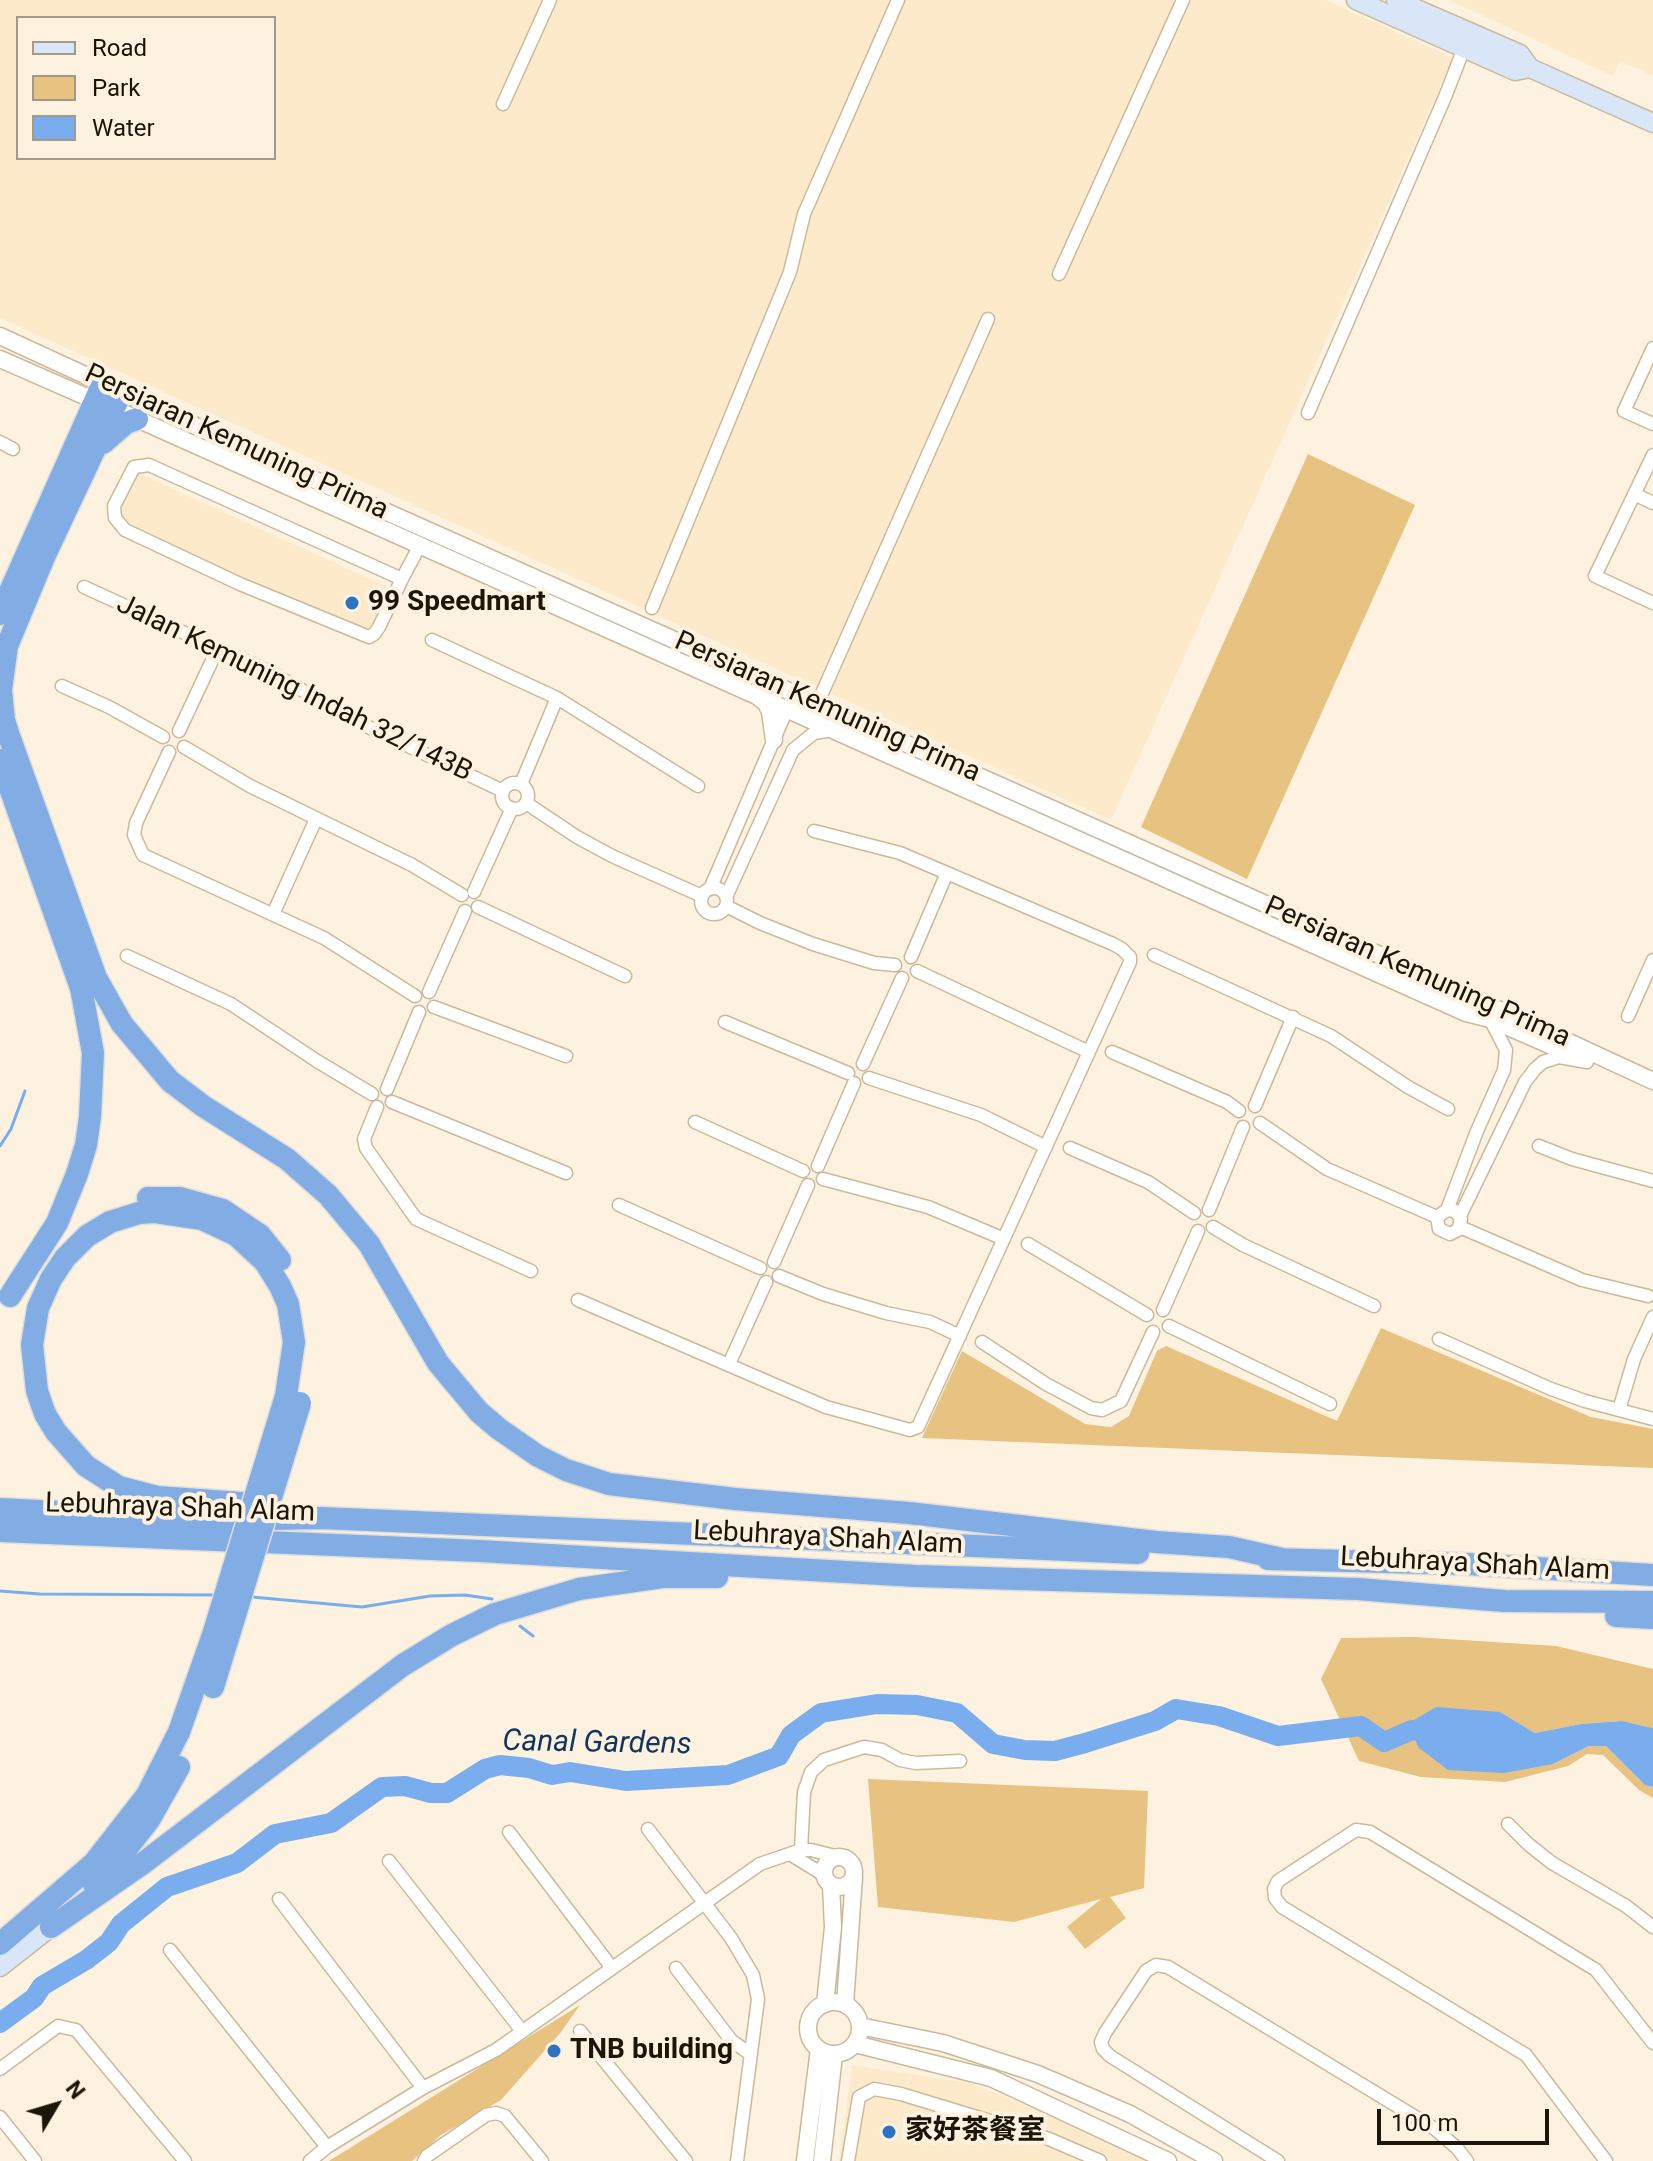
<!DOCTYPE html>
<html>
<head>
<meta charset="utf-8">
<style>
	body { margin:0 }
	#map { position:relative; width:1653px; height:2161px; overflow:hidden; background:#fdf2df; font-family:Roboto,sans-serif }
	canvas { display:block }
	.legend { position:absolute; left:16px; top:16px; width:260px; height:144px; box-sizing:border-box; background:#fdf2df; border:2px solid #a39a8a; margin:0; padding:10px 14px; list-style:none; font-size:24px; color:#1b150a }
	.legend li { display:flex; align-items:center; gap:16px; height:40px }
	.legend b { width:40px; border:2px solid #a39a8a }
	.north { position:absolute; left:16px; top:2065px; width:80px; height:80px; -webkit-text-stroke:6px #fdf2df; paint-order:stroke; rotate:52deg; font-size:22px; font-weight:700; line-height:32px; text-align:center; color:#1b150a }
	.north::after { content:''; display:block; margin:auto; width:28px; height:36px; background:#1b150a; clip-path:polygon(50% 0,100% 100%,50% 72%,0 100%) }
	.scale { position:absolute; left:1377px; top:2109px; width:172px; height:36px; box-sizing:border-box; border:4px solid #1b150a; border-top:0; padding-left:10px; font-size:24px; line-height:28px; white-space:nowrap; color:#1b150a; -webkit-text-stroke:6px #fdf2df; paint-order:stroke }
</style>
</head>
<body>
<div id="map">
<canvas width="1653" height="2161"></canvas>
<ul class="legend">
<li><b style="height:10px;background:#d9e6f7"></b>Road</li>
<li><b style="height:22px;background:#e7c280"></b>Park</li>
<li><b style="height:22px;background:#79aded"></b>Water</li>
</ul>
<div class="north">N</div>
<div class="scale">100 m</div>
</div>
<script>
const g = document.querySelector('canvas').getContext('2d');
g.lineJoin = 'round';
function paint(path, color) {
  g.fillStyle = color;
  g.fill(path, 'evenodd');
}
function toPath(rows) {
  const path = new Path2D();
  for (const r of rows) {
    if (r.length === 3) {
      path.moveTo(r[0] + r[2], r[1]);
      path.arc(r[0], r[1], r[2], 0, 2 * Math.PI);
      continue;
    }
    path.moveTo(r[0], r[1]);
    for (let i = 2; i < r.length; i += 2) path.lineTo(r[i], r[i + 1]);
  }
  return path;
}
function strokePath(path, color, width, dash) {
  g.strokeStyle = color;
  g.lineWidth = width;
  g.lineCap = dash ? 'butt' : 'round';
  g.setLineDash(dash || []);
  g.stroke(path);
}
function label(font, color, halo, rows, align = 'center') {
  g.font = font + ' Roboto,"Noto Sans SC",sans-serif';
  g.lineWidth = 8;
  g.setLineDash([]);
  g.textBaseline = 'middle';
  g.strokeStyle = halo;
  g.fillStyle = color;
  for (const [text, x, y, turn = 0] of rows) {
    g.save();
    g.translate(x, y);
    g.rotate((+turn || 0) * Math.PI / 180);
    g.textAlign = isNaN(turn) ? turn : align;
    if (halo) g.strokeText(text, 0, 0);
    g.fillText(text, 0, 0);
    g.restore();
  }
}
paint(toPath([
	[0,0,1326,0,1453,58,1111,820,0,318],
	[18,18,274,18,274,158,18,158],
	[1449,0,1653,0,1653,76,1620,61,1613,76],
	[136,472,392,589,374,629,368,632,237,578,135,531,119,516,118,506],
	[852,2065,969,2083,1045,2113,1145,2161,839,2161]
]), '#fceacb');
paint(toPath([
	[1308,454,1415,505,1247,879,1141,827],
	[1381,1328,1591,1417,1653,1429,1653,1468,922,1438,962,1351,1085,1424,1111,1427,1129,1416,1157,1351,1166,1346,1337,1421],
	[1415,1637,1556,1646,1653,1669,1653,1728,1622,1721,1581,1724,1535,1733,1500,1712,1410,1723,1418,1747,1553,1764,1589,1746,1606,1746,1645,1785,1653,1787,1653,1798,1639,1790,1603,1755,1587,1754,1568,1766,1505,1782,1421,1777,1359,1761,1321,1679,1341,1638],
	[868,1779,1148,1791,1144,1888,1110,1897,1126,1918,1085,1949,1067,1927,1101,1899,1014,1922,878,1907],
	[580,2005,561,2032,501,2100,441,2135,412,2161,329,2161]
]), '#e7c280');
paint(toPath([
	[1436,1707,1500,1712,1535,1733,1581,1724,1622,1721,1653,1728,1653,1787,1645,1785,1606,1746,1589,1746,1553,1764,1504,1773,1448,1770,1418,1747,1409,1723]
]), '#79aded');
strokePath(toPath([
	[0,1146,11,1129,25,1091],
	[0,1591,40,1594,216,1595],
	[252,1597,362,1607,430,1596,465,1595,492,1599],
	[520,1626,533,1636]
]), '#79aded', 3);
strokePath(toPath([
	[0,2023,34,1998,42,1986,86,1960,109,1942,121,1924,167,1887,237,1863,275,1834,331,1823,382,1787,405,1786,431,1793,447,1793,485,1769,500,1765,529,1768,552,1775,570,1772,626,1781,728,1775,779,1756,791,1735,821,1713,877,1704,917,1705,957,1713,993,1744,1025,1750,1055,1751,1085,1743,1155,1721,1176,1709,1219,1716,1278,1736,1361,1726,1384,1742,1412,1730,1438,1734]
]), '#79aded', 20);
const minor = toPath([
	[503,104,550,0],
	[1059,274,1183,0],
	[1653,348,1624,411,1653,424],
	[1308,413,1445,97,1464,48],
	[0,442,13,449],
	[1653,455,1595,576,1653,603],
	[1634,494,1653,503],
	[402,579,379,627,374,634,369,637,240,584,125,530,115,518,114,506,134,467,149,465,402,579,420,545],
	[84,587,270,672,360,723,503,791],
	[652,608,790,272,804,214,898,0],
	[432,640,557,698,698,786],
	[62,686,109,707,163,737],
	[819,700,988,319],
	[179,731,218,648],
	[184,747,250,786,412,865,462,895],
	[169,752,136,823,134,835,143,855,324,938,415,996],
	[515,796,13],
	[521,784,557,698],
	[526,803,577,837,612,856,702,896],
	[714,901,13],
	[710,889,787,709,800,705,816,707],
	[474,892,512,808],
	[726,897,793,750,814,733,832,730],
	[726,906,760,923,813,944,874,963,895,965],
	[478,907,625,976],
	[273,914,316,819],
	[1154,955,1331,1036,1408,1087,1448,1109],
	[127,956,231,1004,317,1061,372,1094],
	[911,957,947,873],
	[917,971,1089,1052],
	[429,992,465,911],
	[434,1007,566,1056],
	[1628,1016,1653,960],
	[725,1022,848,1073],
	[1112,1052,1227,1102,1239,1111],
	[863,1064,902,978],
	[869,1078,981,1115,1046,1147],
	[387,1089,419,1012],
	[392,1102,566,1173],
	[1255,1106,1293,1017],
	[377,1107,364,1139,366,1148,416,1219,531,1271],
	[695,1122,803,1171],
	[1260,1123,1327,1169,1437,1217],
	[1539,1146,1572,1159,1653,1181],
	[1070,1148,1148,1182,1194,1213],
	[818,1166,854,1083],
	[823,1179,928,1207,1004,1239],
	[619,1205,760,1268],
	[1209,1210,1243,1127],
	[1447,1210,1455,1211,1461,1219,1458,1230,1450,1234,1439,1229,1437,1217,1447,1210,1477,1131,1504,1070,1506,1050,1490,1019],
	[1460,1216,1525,1082,1535,1069,1543,1062,1559,1057,1587,1062],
	[1213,1227,1243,1245,1374,1306],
	[1460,1227,1582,1280,1648,1296],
	[1028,1244,1147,1315],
	[774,1262,808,1185],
	[779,1276,823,1294,886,1313,930,1322,960,1336],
	[578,1300,826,1407,910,1430,918,1427,1130,962,1130,957,1122,949,1113,944,900,853,814,831],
	[1163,1310,1198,1231],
	[1169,1326,1330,1404],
	[1439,1339,1551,1389,1585,1401,1653,1419],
	[982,1342,1046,1384,1091,1408,1102,1410,1121,1401,1153,1332],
	[729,1364,766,1282],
	[1619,1410,1634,1359,1653,1317],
	[1508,1824,1528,1844,1552,1863,1626,1906,1653,1927],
	[648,1829,731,1938,753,1975,758,1999,737,2161],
	[509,1832,612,1968],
	[801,1850,804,1792,811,1772,824,1760,864,1747,882,1750,900,1760,916,1763,960,1761],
	[790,1854,824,1875],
	[389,1861,522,2031],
	[279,1899,423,2088],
	[170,1950,327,2147],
	[676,1968,731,2040,750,2054],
	[580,2031,686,2161],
	[0,2069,58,2026,76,2030,185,2161],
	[0,2117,35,2161],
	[310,2161,327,2147,423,2088,496,2050,760,1864,801,1850,811,1850,839,1857],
	[424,2161,427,2156,486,2115,496,2113,505,2116,542,2161],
	[848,2161,859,2097,874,2089,901,2094,1049,2139,1100,2161],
	[1278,2161,1110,2056,1103,2049,1101,2042,1105,2033,1146,1971,1156,1965,1168,1967,1435,2129,1457,2148,1467,2161],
	[1606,2161,1526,2055,1282,1907,1275,1898,1274,1889,1278,1881,1356,1830,1370,1832,1596,1970,1653,2043]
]);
const tertiary = toPath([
	[0,336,261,456,809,700,819,700,826,708,1409,968,1653,1081],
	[0,359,105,405],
	[126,414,1466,1013,1490,1019,1579,1058],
	[759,698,766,703,770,712,774,740],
	[839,1872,15],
	[834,2028,26],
	[825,2004,833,1927,831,1885],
	[845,2004,854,1877],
	[860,2026,943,2043,1038,2074,1130,2114,1214,2161],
	[855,2044,991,2078,1168,2161],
	[805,2161,819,2049],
	[822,2161,834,2055]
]);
const secondary = toPath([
	[1356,0,1515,71,1530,68],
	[1396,0,1520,54,1530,68,1653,123],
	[0,1967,51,1927]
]);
const motorway = toPath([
	[122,391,44,557,7,646,1,690,4,720,9,736,96,978,122,1024,170,1081,203,1106,287,1159,328,1195,369,1244,438,1363,479,1412,499,1429,538,1456,566,1470,609,1484,735,1499,909,1513,1156,1542,1229,1547,1282,1559],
	[103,443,126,423,137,419],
	[0,614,103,383],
	[0,760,81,988,93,1053,90,1117,86,1145,77,1174,57,1223,10,1296],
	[148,1198,180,1198,223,1210,260,1235,280,1260],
	[269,1505,157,1497,119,1487,86,1466,56,1432,45,1414,37,1391,32,1345,38,1308,51,1279,65,1258,87,1236,110,1222,139,1213,155,1212,202,1219,236,1235,265,1262,280,1286,288,1304,294,1342,286,1396],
	[0,1509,219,1520,321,1518,1138,1553],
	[0,1531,480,1551,916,1576,1358,1589,1504,1601,1653,1602],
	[1268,1559,1468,1564,1653,1575],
	[1616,1616,1653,1618],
	[213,1687,228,1638],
	[94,1884,117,1861,149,1820,179,1767],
	[51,1927,142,1864,403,1665,452,1635,495,1614,579,1589,663,1577,717,1577],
	[0,1944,94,1863,147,1795,179,1732,213,1635]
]);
strokePath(minor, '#cab99a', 15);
strokePath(tertiary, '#cab99a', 19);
strokePath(secondary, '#cab99a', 21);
strokePath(motorway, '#dfdedd', 25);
strokePath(minor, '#fff', 12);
strokePath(tertiary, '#fff', 16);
strokePath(secondary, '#d9e6f7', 18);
strokePath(motorway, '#81ade4', 22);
const motorwayBridge = toPath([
	[213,1635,286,1396],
	[228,1638,300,1403]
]);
strokePath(motorwayBridge, '#dfdedd', 25, []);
strokePath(motorwayBridge, '#81ade4', 22);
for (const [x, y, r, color] of [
	[352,603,8,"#2c73c4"],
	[554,2051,8,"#2c73c4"],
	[889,2132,8,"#2c73c4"]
]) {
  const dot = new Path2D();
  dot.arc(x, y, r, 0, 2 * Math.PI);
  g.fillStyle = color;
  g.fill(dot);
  strokePath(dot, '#fdf2df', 3);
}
label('28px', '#1b150a', '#fdf2df', [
	["Persiaran Kemuning Prima",236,443,25],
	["Jalan Kemuning Indah 32/143B",294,689,26],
	["Persiaran Kemuning Prima",827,708,24],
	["Persiaran Kemuning Prima",1417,973,24],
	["Lebuhraya Shah Alam",180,1509,2],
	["Lebuhraya Shah Alam",828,1539,3],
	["Lebuhraya Shah Alam",1475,1565,3]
]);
label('bold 28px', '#1b150a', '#fdf2df', [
	["99 Speedmart",368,603],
	["TNB building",570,2051],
	["家好茶餐室",905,2132]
], 'left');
label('italic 30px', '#11355e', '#fdf2df', [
	["Canal Gardens",597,1744,1]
]);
</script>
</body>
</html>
